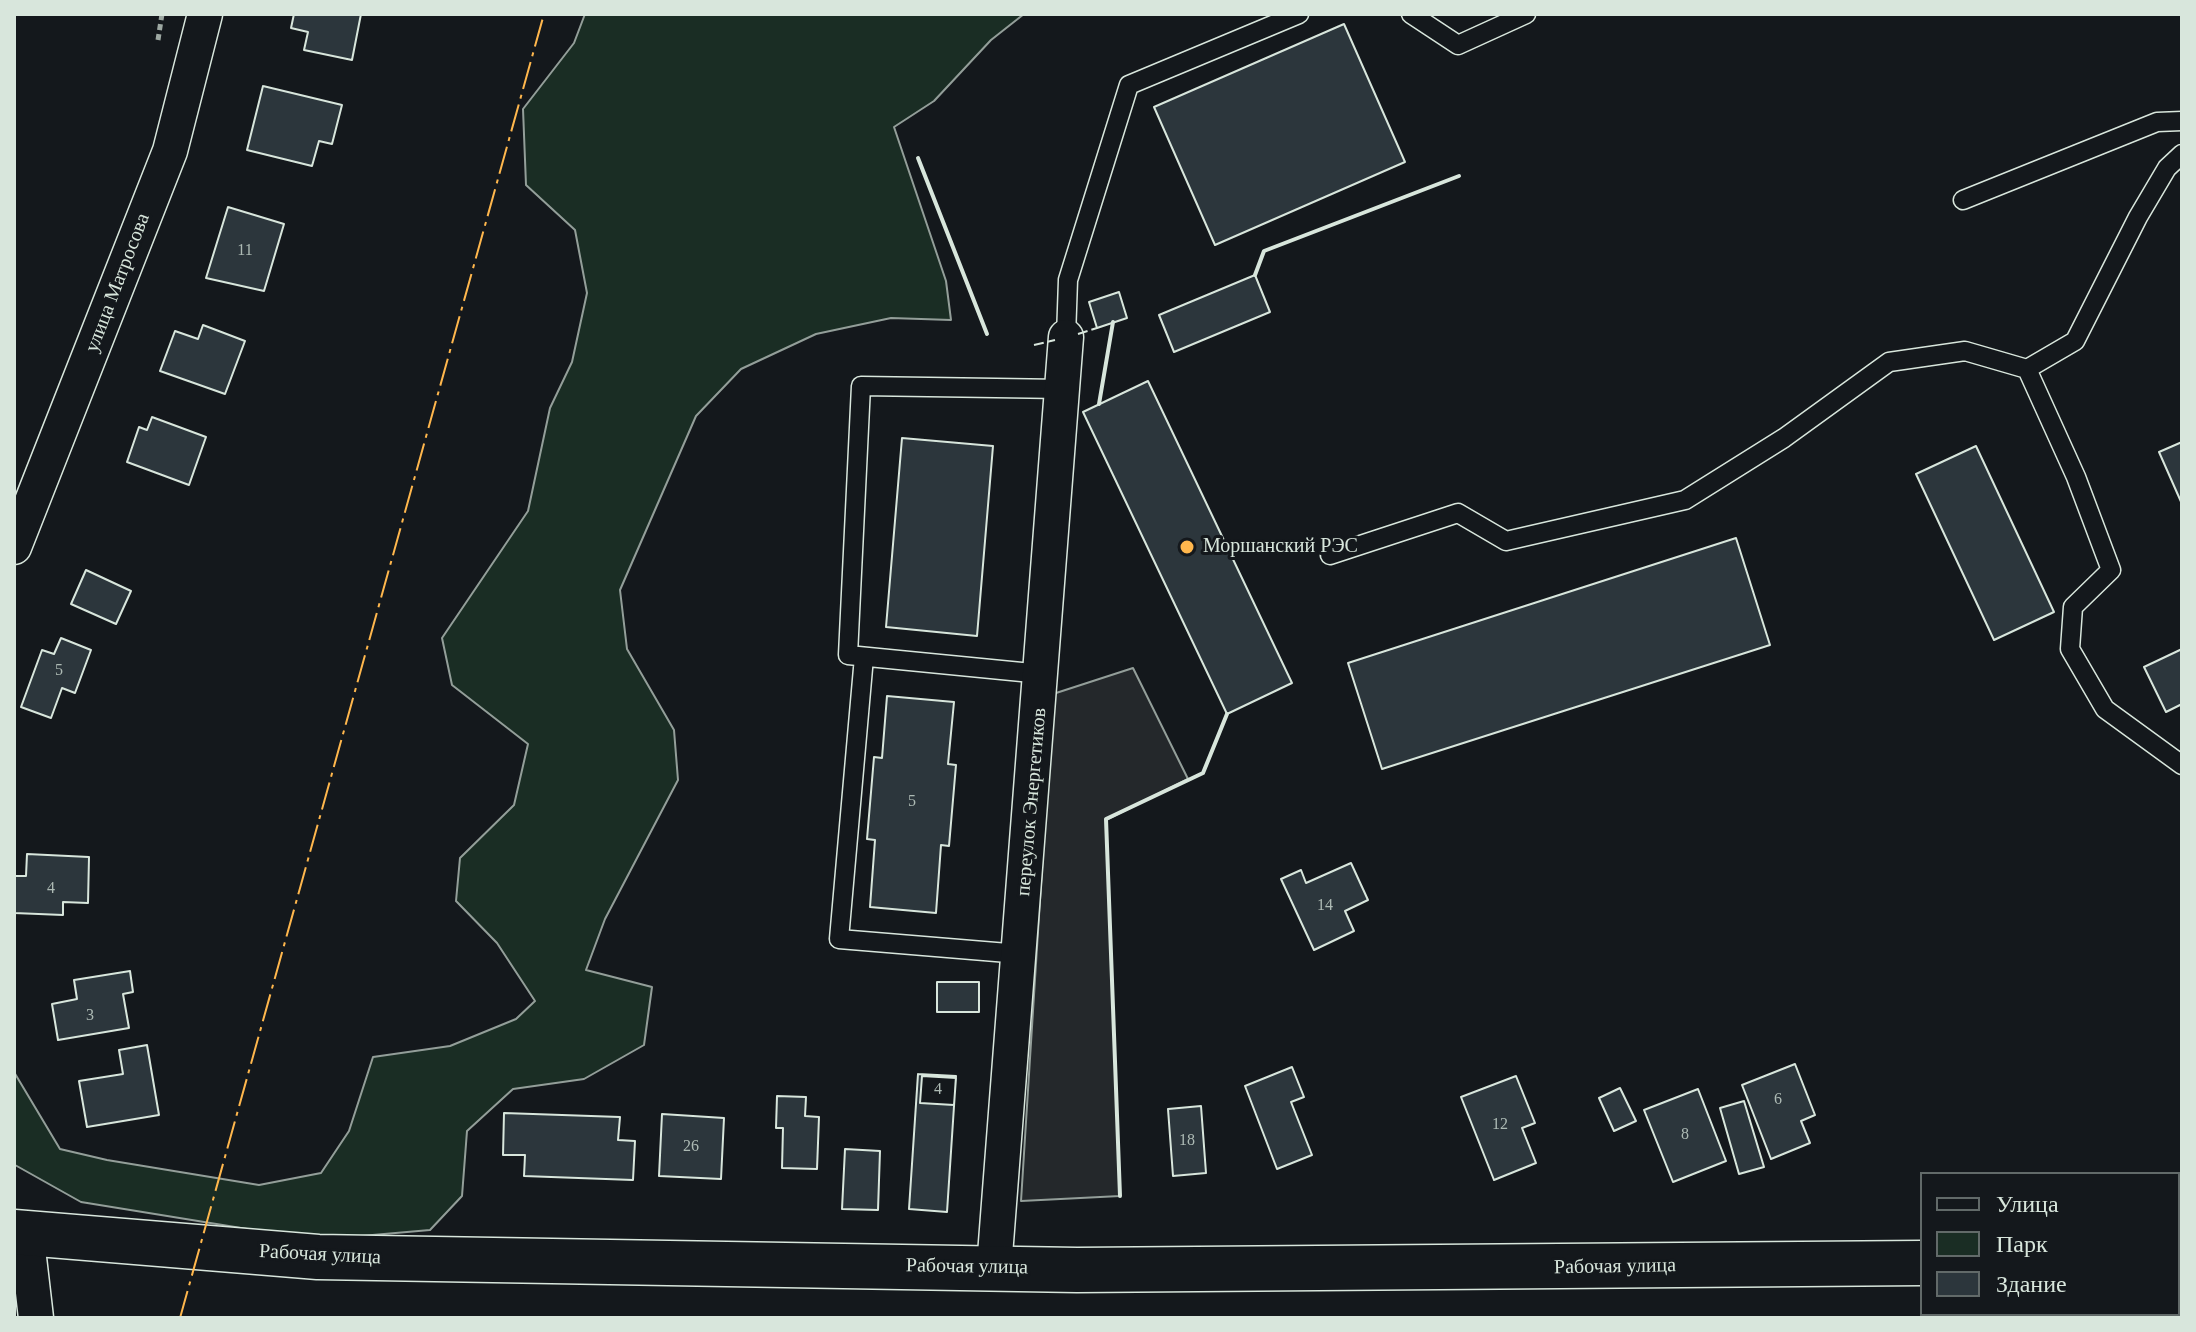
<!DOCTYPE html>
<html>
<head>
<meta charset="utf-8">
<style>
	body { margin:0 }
	#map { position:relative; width:2196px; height:1332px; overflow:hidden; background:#14181c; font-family:"Times New Roman",serif }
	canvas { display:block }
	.frame { position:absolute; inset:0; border:16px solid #d8e6dc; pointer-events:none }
	.legend { position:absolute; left:1920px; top:1172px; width:260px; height:144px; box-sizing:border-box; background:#14181c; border:2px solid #626a69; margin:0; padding:10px 14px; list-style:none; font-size:24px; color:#d8e6dc }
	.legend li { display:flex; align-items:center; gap:16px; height:40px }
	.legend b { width:40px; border:2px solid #626a69 }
</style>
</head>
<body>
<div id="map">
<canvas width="2196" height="1332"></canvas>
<div class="frame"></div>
<ul class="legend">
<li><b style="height:10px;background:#14181c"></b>Улица</li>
<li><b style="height:22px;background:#1a2d24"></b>Парк</li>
<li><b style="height:22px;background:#2c363c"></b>Здание</li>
</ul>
</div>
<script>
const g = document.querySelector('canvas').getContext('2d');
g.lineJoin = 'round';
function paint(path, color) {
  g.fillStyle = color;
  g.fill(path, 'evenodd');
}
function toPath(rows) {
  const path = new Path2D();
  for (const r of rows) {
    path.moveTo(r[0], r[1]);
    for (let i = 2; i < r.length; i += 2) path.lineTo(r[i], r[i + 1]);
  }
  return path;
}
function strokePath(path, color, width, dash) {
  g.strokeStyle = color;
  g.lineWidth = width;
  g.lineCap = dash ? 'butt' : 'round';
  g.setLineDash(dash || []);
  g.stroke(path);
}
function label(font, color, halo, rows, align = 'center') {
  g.font = font + ' "Times New Roman",serif';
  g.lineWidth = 6;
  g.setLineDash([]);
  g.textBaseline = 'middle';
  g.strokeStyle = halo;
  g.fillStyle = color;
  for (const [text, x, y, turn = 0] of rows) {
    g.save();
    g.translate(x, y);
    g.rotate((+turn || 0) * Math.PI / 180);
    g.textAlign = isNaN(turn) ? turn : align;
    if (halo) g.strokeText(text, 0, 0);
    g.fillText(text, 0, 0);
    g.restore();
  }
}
const green = toPath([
	[585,14,1024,14,991,40,934,101,894,127,946,281,951,320,891,318,816,334,741,369,696,416,620,590,627,649,674,730,678,780,605,919,586,970,652,987,644,1045,584,1079,513,1089,467,1131,462,1196,430,1230,315,1240,81,1202,15,1165,14,1072,60,1149,107,1160,259,1185,321,1173,349,1131,373,1057,450,1046,516,1019,535,1001,497,943,456,901,460,858,514,805,528,744,452,685,442,638,528,511,550,408,572,362,587,293,575,230,526,185,523,109,574,43,585,14]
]);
paint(green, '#1a2d24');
strokePath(green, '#939e99', 2);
const parking = toPath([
	[1133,668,1188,779,1106,820,1120,1196,1021,1201,1053,694,1133,668]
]);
paint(parking, '#24282b');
strokePath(parking, '#939e99', 2);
const building = toPath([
	[294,14,361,14,352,60,304,50,308,32,291,28,294,14],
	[1344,24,1405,162,1215,245,1154,107,1344,24],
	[263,86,342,105,332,144,319,141,312,166,247,150,263,86],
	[228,207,284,224,264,291,206,278,228,207],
	[1255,275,1270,312,1174,352,1159,315,1255,275],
	[1119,292,1127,318,1097,328,1089,302,1119,292],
	[203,325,245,341,225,394,160,371,175,331,198,339,203,325],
	[1148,381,1292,683,1227,714,1083,412,1148,381],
	[152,417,206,437,189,485,127,462,139,427,147,430,152,417],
	[902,438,993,446,977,636,886,627,902,438],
	[2182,442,2182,504,2159,452,2182,442],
	[1976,446,2054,612,1994,640,1916,474,1976,446],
	[1736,538,1770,645,1382,769,1348,663,1736,538],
	[86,570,131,591,116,624,71,604,86,570],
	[61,638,91,650,75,693,62,688,51,718,21,707,42,650,54,654,61,638],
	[2182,649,2182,704,2166,712,2144,667,2182,649],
	[887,696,954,702,948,764,956,765,949,846,941,845,936,913,870,907,875,840,867,839,874,757,882,758,887,696],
	[27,854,89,857,88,903,63,902,63,915,14,913,14,876,26,876,27,854],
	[1351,863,1368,900,1345,911,1354,931,1314,950,1281,879,1301,870,1306,883,1351,863],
	[130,971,133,992,123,994,129,1028,58,1040,52,1004,77,999,74,980,130,971],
	[937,982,979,982,979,1012,937,1012,937,982],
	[147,1045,159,1115,87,1127,79,1081,123,1074,119,1050,147,1045],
	[1795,1064,1815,1115,1801,1121,1810,1143,1771,1159,1742,1085,1795,1064],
	[1292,1067,1304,1097,1291,1102,1312,1155,1277,1169,1245,1086,1292,1067],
	[918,1074,956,1076,947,1212,909,1209,918,1074],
	[922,1076,956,1078,954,1105,920,1103,922,1076],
	[1516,1076,1535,1123,1522,1128,1536,1163,1494,1180,1461,1097,1516,1076],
	[1620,1088,1636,1121,1614,1131,1599,1098,1620,1088],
	[1698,1089,1726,1161,1673,1182,1644,1110,1698,1089],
	[777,1096,806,1097,805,1116,819,1117,817,1169,782,1168,783,1128,776,1128,777,1096],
	[1744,1101,1764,1167,1739,1174,1720,1108,1744,1101],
	[1201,1106,1206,1173,1173,1176,1168,1109,1201,1106],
	[504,1113,620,1117,618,1140,635,1141,633,1180,524,1176,525,1155,503,1155,504,1113],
	[662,1114,724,1118,721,1179,659,1176,662,1114],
	[845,1149,880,1151,878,1210,842,1209,845,1149]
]);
paint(building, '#2c363c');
strokePath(building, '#d8e6dc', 2);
const lane = toPath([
	[1411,14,1458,45,1526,14],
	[1963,200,2157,122,2182,121],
	[1066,337,1068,280,1129,85,1299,14],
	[2027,369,2075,341,2138,217,2167,168,2182,154],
	[1330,555,1458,513,1506,541,1685,500,1784,438,1889,362,1965,351,2027,369,2076,477,2111,570,2073,607,2070,649,2105,709,2182,765],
	[864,657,839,939,1020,954],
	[1042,674,848,655,861,386,1063,389]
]);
const street = toPath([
	[14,547,170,151,205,14],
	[26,1232,36,1318],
	[994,1268,1066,337]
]);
const secondary = toPath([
	[14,1232,318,1257,1077,1270,1922,1263],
	[2178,1248,2182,1248]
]);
strokePath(lane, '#d8e6dc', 21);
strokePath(street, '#d8e6dc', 37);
strokePath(secondary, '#d8e6dc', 47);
strokePath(toPath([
	[158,40,162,14]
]), '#9da8a2', 5, [6, 4]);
strokePath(lane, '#14181c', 18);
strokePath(street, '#14181c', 34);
strokePath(secondary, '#14181c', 44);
strokePath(toPath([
	[1078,334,1097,328],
	[1034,345,1055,340]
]), '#d8e6dc', 2, [10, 4]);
strokePath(toPath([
	[918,158,987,334],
	[1255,275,1264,251,1459,176],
	[1099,404,1113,322],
	[1120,1196,1106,819,1203,773,1227,714]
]), '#d8e6dc', 4);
strokePath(toPath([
	[180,1318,544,14]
]), '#ffb74d', 2, [28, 6, 4, 6]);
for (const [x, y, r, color] of [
	[1187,547,8,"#ffb74d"]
]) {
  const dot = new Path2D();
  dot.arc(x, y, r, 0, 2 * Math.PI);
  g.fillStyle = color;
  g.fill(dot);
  strokePath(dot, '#14181c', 3);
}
label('16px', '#adbab4', null, [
	["11",245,251],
	["5",59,671],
	["5",912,802],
	["4",51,889],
	["14",1325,906],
	["3",90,1016],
	["4",938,1090],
	["6",1778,1100],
	["12",1500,1125],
	["8",1685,1135],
	["18",1187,1141],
	["26",691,1147]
]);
label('20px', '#d8e6dc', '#14181c', [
	["улица Матросова",118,283,-69],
	["переулок Энергетиков",1032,802,-85],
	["Рабочая улица",320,1255,3],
	["Рабочая улица",967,1267,1],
	["Рабочая улица",1615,1267,-1]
]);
label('20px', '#d8e6dc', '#14181c', [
	["Моршанский РЭС",1203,547]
], 'left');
</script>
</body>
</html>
